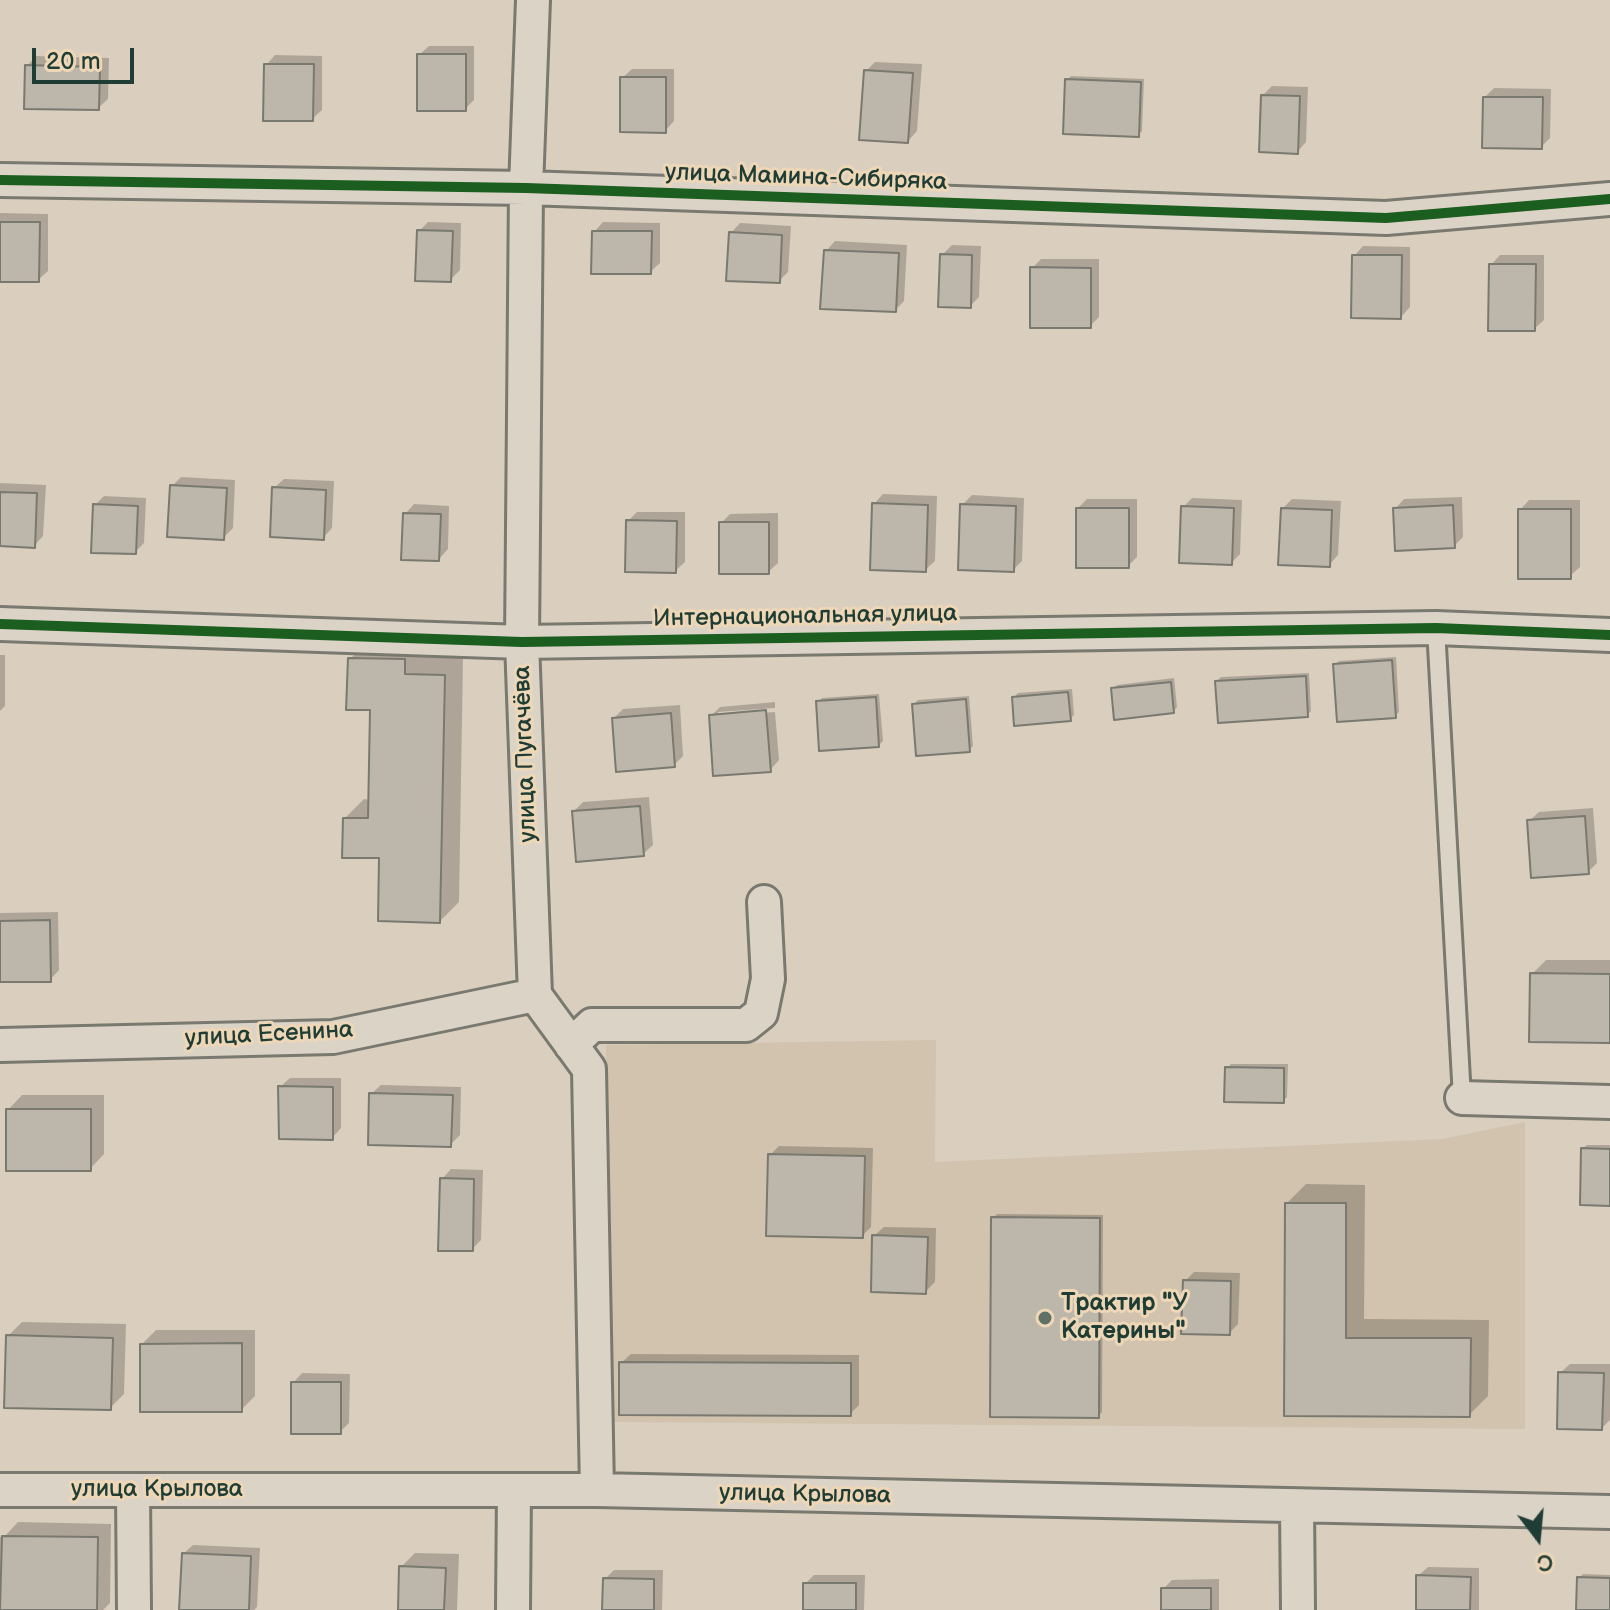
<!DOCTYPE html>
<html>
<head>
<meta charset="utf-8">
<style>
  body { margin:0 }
  #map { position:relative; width:1610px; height:1610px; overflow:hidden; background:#dacfbe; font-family:"Balsamiq Sans",sans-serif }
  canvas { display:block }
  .north { position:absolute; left:1498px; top:1498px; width:80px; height:80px; -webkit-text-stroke:6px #eed7b7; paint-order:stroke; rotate:164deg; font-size:22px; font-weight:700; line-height:32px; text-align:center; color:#1f3d34 }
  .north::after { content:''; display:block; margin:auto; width:28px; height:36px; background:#1f3d34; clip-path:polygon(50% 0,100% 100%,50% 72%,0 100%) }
  .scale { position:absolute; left:32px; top:48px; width:102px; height:36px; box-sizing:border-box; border:4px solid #1f3d34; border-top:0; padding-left:10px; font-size:24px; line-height:28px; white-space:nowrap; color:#1f3d34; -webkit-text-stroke:6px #eed7b7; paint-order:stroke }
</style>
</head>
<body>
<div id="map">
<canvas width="1610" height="1610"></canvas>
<div class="north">С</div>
<div class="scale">20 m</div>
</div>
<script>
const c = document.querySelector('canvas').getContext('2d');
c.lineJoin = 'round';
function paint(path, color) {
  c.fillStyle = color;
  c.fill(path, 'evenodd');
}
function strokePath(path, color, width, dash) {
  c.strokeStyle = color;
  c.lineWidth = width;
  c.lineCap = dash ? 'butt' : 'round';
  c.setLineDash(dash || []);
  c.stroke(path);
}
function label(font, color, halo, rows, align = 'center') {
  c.font = font + ' "Balsamiq Sans",sans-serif';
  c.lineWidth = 6;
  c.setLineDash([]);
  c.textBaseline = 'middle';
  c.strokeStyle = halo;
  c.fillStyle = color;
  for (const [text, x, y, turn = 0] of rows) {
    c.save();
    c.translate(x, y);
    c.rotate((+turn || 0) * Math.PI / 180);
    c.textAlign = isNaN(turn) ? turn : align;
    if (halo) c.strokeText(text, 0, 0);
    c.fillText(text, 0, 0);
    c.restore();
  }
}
const built = new Path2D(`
  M936,1040L935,1162L1442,1139L1525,1122V1429L614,1422L606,1045Z`);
const shadow = new Path2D(`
  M429,46H474V100L465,109L419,55Z
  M275,55L322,56V110L312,119L266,65Z
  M36,56L109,58L108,99L98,108L27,66Z
  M875,62L922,64L917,131L908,141L866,71Z
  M632,69H674V121L665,131L622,78Z
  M1071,76L1144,79L1142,131L1138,135L1067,80Z
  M1272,86L1308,87L1306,142L1297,152L1263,95Z
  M1494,88L1551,89L1550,138L1541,147L1485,97Z
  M0,213L48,214V271L38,280H0Z
  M428,222L461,223L460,270L450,280L419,231Z
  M603,222L660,223V263L650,272L594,232Z
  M740,223L791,226L788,272L779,281L731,233Z
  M835,241L907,245L904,301L895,310L826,251Z
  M952,245L981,246L979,297L970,306L942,255Z
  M1363,246L1410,247V307L1401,317L1354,256Z
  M1500,255H1544V320L1534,329L1491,265Z
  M1041,259H1099V317L1090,326L1032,268Z
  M181,477L235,480L233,528L223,538L172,486Z
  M284,479L334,481L332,528L323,538L274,488Z
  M0,483L46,485L43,536L34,546L0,544Z
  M883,494L937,496L935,561L925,570L874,504Z
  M972,495L1024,498L1022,561L1013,570L962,505Z
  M104,496L146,498L144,543L135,552L95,505Z
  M1462,497L1463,537L1454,546L1395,509L1404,499Z
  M1192,498L1242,500L1240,554L1231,563L1183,507Z
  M1087,499H1137V557L1128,566L1078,508Z
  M1292,499L1341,501L1338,555L1329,565L1283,508Z
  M1529,500H1580V567L1570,576L1520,510Z
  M414,504L449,506L448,549L439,559L405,514Z
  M637,512H685V562L675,571L628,521Z
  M778,513V563L768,572L721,523L730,514Z
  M369,640L423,641V656L463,657L459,902L440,921L345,818L364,799L370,800L372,708L350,659Z
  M0,655H5V706L0,711Z
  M1396,657L1399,712L1395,716L1335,665L1339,661Z
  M1309,673L1311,711L1307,715L1217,681L1221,677Z
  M1174,678L1177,707L1173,712L1113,689L1117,685Z
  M1072,689L1074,715L1070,719L1014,697L1018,693Z
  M879,694L883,741L879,745L818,702L822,698Z
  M969,696L973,746L969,750L914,704L918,700Z
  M775,702V708L718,712V716L775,712L779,760L770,770L711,716L720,707Z
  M680,705L683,756L674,765L614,718L623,709Z
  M649,797L653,845L643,854L574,811L583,802Z
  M1593,808L1597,863L1588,872L1529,821L1539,812Z
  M58,912L59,970L50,980H0V913Z
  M1546,960H1610V1041L1532,974Z
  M1231,1064H1288L1287,1097L1283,1101L1227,1068Z
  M290,1078H341V1128L332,1138L280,1087Z
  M381,1085L461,1087L460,1135L450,1145L371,1094Z
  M22,1095H104V1154L90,1169L8,1110Z
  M1587,1145H1610V1204L1582,1149Z
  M779,1146L873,1148L871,1227L862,1236L770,1155Z
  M451,1169L483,1170L481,1240L472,1249L442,1179Z
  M1306,1184L1365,1185L1364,1319L1489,1320L1488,1396L1469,1415L1286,1414L1287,1203Z
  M997,1214L1103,1215L1102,1412L1098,1416L993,1218Z
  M884,1227L936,1228L935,1282L925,1292L874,1236Z
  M1194,1272L1240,1273L1238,1324L1229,1333L1185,1281Z
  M22,1322L126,1324L124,1394L110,1408L8,1336Z
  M156,1330H255V1396L241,1410L142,1344Z
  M631,1354L859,1355V1405L850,1414L621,1363Z
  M1570,1364H1610V1420L1602,1428L1560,1373Z
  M302,1373L350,1374L349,1423L340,1432L293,1383Z
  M18,1522L111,1524L110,1603L103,1610H0V1537H4Z
  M193,1545L260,1548L257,1607L254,1610H181L183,1554Z
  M415,1553L459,1554L457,1610H400L401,1567Z
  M1428,1567L1479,1568V1610H1418V1576Z
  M614,1570H663L662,1610H604L605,1579Z
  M1583,1574L1610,1575V1610H1578L1579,1578Z
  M814,1575H865L864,1610H805V1584Z
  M1219,1579V1610H1163V1589L1172,1580Z`);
const building = new Path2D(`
  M417,54H466V111H417Z
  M264,64H314L313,121H263Z
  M25,65L100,67L99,110L24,109Z
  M864,70L913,73L908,143L859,140Z
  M620,77H666V133L620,132Z
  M1065,79L1141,82L1139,137L1063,134Z
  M1261,95L1300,96L1298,154L1259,152Z
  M1483,97H1543L1542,149L1482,148Z
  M0,222H40L39,282H0Z
  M417,230L453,231L451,282L415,281Z
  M592,231H652L651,274H591Z
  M729,232L782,235L780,283L726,281Z
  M824,250L899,253L896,312L820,309Z
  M940,254L972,255L971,308L938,307Z
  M1352,255H1402L1401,319L1351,318Z
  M1489,264H1536L1535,331H1488Z
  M1030,267L1091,268V328H1030Z
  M170,485L227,488L224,540L167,537Z
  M272,487L326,490L324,540L270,537Z
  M0,492L37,493L35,548L0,546Z
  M872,503L928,505L926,572L870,570Z
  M93,504L138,506L136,554L91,553Z
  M960,504L1016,506L1014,572L958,570Z
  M1453,505L1455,548L1395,551L1393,508Z
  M1181,506L1234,508L1232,565L1179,563Z
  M1076,508H1129V568H1076Z
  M1281,508L1332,510L1330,567L1278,565Z
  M1518,509H1571V579H1518Z
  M403,513L441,514L439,561L401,560Z
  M626,520L677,521L676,573L625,572Z
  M719,522H769V574H719Z
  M348,658L405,659V674L445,675L440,923L378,921L379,858H342L343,818H368L370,710H346Z
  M1392,660L1396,718L1337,722L1333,664Z
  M1306,676L1308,717L1218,723L1215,681Z
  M1171,682L1174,713L1114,720L1111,688Z
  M1068,692L1071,721L1014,726L1012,697Z
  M876,697L879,747L819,751L816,701Z
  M966,699L970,752L916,756L912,704Z
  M766,710L771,772L713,776L709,715Z
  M671,713L675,767L616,772L612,718Z
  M640,806L644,856L576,862L572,811Z
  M1585,816L1589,874L1531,878L1527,820Z
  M50,920L51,982H0V921Z
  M1530,973L1610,974V1043L1529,1042Z
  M1225,1067L1284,1068V1103L1224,1102Z
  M278,1086L333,1087V1140L279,1139Z
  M369,1093L453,1095L451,1147L368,1145Z
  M6,1109H91V1171H6Z
  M1581,1148L1610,1149V1206L1580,1205Z
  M768,1154L865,1156L863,1238L766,1236Z
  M440,1178L474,1179L473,1251H438Z
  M1285,1203H1346V1338H1471L1470,1417L1284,1416Z
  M991,1217L1100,1218L1099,1418L990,1417Z
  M872,1235L928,1237L926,1294L871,1292Z
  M1183,1280L1231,1281L1230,1335L1181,1334Z
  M6,1335L113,1338L111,1410L4,1408Z
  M242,1343V1412H140V1344Z
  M619,1362L851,1363V1416L619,1415Z
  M1558,1372L1604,1373L1602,1430L1557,1429Z
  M291,1382H341V1434H291Z
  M2,1536L98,1537L97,1610H0Z
  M182,1553L251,1556L249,1610H179Z
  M399,1566L446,1568L444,1610H398Z
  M1416,1575L1471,1577L1470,1610H1416Z
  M1577,1577L1610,1578V1610H1576Z
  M603,1578L654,1579V1610H602Z
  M803,1583H856V1610H803Z
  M1161,1588H1211V1610H1161Z`);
const lane = new Path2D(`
  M1436,628L1462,1098`);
const street = new Path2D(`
  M533,0L526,188L522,642L535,995L589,1069L597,1490
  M0,180L526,188L1386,218L1610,199
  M0,624L522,642L1436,628L1610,635
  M0,1045L333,1037L535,995
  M571,1045L592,1025H746L761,1013L768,979L764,902
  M1462,1098L1610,1102
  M0,1490H597L1610,1512
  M133,1490L134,1610
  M1297,1506L1298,1610
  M513,1610L514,1490`);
const cycleway = new Path2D(`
  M0,180L526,188L1386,218L1610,199
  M0,624L522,642L1436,628L1610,635`);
const markers = [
  [1045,1318,8,"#607064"]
];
const streetNames = [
  ["улица Мамина-Сибиряка",806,178,2],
  ["Интернациональная улица",805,617,-1],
  ["улица Пугачёва",526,754,-92],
  ["улица Есенина",269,1035,-3],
  ["улица Крылова",157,1490],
  ["улица Крылова",805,1495,1]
];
const poiNames = [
  ["Трактир \"У",1061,1304],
  ["Катерины\"",1061,1332]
];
paint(built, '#d1c3ad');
paint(shadow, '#0003');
paint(building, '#bdb6aa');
strokePath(building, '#797970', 2);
strokePath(lane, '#797970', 22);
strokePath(street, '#797970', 38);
strokePath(lane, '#dcd3c7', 16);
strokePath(street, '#dcd3c7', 32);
strokePath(cycleway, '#1b5e20', 10);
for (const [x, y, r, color] of markers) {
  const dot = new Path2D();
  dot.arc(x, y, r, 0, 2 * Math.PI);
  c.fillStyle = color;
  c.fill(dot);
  strokePath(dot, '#eed7b7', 3);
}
label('24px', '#1f3d34', '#eed7b7', streetNames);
label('bold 24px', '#1f3d34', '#eed7b7', poiNames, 'left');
</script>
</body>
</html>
